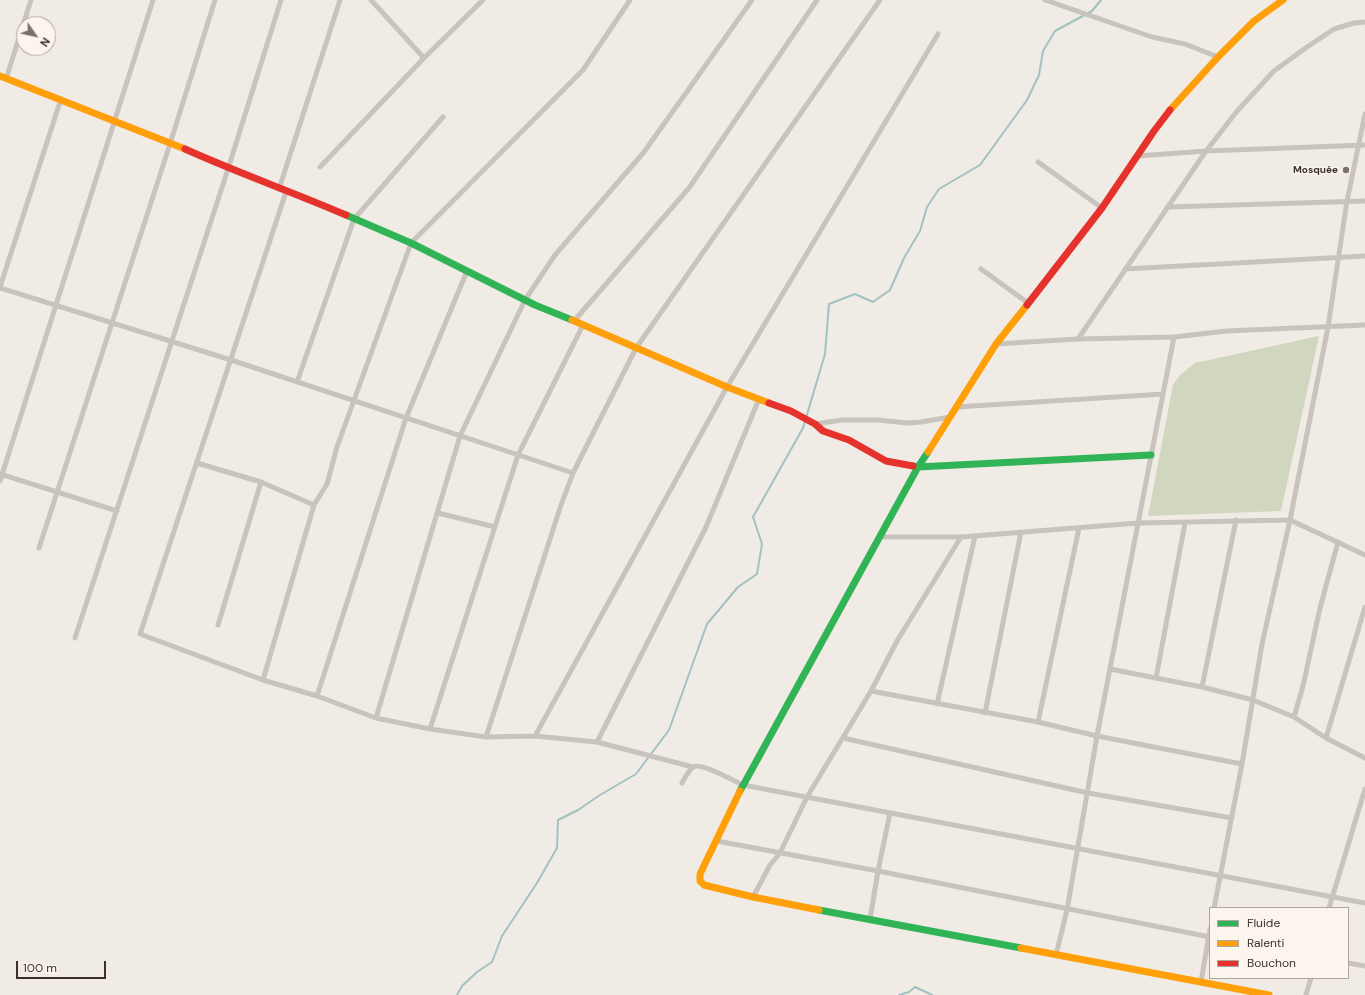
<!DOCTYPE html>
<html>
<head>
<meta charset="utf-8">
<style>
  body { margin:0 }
  #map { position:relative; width:1365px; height:995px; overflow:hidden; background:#f0ebe5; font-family:"DM Sans",sans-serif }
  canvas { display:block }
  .legend { position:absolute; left:1209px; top:907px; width:140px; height:72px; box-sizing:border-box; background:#fbf5ee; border:1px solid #aea6a0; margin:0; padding:5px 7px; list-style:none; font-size:12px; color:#3b302b }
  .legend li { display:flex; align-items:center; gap:8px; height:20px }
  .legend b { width:20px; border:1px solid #aea6a0 }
  .north { position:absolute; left:16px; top:16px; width:40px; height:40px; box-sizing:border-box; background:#fbf5ee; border:1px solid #aea6a0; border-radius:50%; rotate:124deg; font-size:11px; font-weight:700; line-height:16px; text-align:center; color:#3b302b }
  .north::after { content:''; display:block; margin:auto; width:14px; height:18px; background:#7a716c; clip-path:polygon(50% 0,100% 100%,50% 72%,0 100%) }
  .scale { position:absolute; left:16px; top:961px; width:90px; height:18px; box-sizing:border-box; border:2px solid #3b302b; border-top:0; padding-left:5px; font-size:12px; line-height:14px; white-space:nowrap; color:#3b302b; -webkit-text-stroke:3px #fbf5ee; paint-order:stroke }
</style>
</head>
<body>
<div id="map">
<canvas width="1365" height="995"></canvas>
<ul class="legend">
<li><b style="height:5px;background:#30b455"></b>Fluide</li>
<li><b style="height:5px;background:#ff9f0a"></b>Ralenti</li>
<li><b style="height:5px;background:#e5322d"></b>Bouchon</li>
</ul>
<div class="north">N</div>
<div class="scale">100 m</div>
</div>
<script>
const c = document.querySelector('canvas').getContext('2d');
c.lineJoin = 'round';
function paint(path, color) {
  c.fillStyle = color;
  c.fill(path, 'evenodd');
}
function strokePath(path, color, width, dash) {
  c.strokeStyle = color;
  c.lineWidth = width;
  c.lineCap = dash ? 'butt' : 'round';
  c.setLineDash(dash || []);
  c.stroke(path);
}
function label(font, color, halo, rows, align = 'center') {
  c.font = font + ' "DM Sans",sans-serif';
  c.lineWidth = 3;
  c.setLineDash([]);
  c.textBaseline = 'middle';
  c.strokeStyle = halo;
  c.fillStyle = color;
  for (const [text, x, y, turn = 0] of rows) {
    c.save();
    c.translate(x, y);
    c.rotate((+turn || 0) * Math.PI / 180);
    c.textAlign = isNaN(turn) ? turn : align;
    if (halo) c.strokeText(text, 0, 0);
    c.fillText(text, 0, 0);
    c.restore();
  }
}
const green = new Path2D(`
  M1319,336L1281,511L1148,516L1173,385L1180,375L1195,363Z`);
const stream = new Path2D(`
  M457,995L462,986L477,972L492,962L502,936L537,883L557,848L558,820L578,810L600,795L636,774L669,730L707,624L738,587L757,574L762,544L753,517L803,428L825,354L829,304L855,294L873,302L890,290L904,258L920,231L927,207L939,189L980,165L1027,100L1039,75L1043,51L1055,31L1092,11L1101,0
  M899,995L909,992L915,987L932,995`);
const street = new Path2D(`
  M371,0L424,58
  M1045,0L1152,37L1185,44L1218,57
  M6,79L31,0
  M1137,156L1206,151L1365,145
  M1038,162L1102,208
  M320,167L424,58L483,0
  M279,189L340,0
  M286,192L140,634L263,680L317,696L376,718L430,729L486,737L535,736L597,742L693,767
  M1167,207L1365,201
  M981,269L1028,303
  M1125,269L1365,256
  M0,287L61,99
  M0,288L231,360L573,473
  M574,321L689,188L817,0
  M1078,339L1206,151L1238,110L1274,71L1307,47L1334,29L1354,23L1365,22
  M996,344L1078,339L1174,337L1226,331L1365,325
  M297,382L354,219L443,117
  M957,407L1163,394
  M815,424L842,420H878L907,423L921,422L950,417
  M197,463L261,482L314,505
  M0,474L117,511
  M0,481L153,0
  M438,513L495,527
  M881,537H961L1138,523L1290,520L1365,555
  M39,548L170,144L215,0
  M218,625L261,482
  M75,638L228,169L281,0
  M1110,669L1202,687L1253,700L1294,717L1326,738L1365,758
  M1156,678L1185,523
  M263,680L314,505L327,484L337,447L411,243L583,70L630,0
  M1202,687L1236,520
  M871,691L1038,722L1097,736L1242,764
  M317,696L406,418L467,271
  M937,704L975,536
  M985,713L1021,532
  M1294,717L1303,686L1320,608L1338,542
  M376,718L460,436L525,300L555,255L644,152L752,0
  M1038,722L1079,528
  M430,729L518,455L583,325
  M535,736L727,387L938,34
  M486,737L560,508L573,473L636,348L880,0
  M843,738L1088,793L1232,818
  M1326,738L1365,607
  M597,742L706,527L759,399
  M682,783C685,778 688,771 693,767C701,762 734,781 743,785L1365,903
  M717,841L878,871L1210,937
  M753,897L770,865L780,853L807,797L871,691L897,641L961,537
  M1214,908L1242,764L1262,644L1290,520L1328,327L1347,201L1365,114
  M1329,908L1365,789
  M870,919L878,871L890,813
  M1056,955L1067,910L1097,736L1174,337
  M1348,963L1365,966
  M1201,982L1210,929
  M1306,995L1311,978`);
const fast = new Path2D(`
  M346,215L411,243L535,305L572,320
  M913,466L918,467L1151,455
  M740,791L918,467L928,452
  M819,910L1021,948`);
const slow = new Path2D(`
  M0,76L185,149
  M1170,110L1218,57L1254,21L1283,0
  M572,320L727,387L769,403
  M928,452L996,344L1027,305
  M740,791L700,874V881L704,885L753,897L819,910
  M1021,948L1269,995`);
const jam = new Path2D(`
  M185,149C238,173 293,192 346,215
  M1027,305L1102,208L1154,131L1170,110
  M769,403L791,411L815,424L823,431L849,440L886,461L913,466`);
const markers = [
  [1346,170,4,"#7a716c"]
];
const poiNames = [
  ["Mosquée",1338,170]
];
paint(green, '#d1d6bf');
strokePath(stream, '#a1c2c1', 2);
strokePath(street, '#c9c3be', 5);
strokePath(fast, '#30b455', 7);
strokePath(slow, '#ff9f0a', 7);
strokePath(jam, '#e5322d', 7);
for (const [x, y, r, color] of markers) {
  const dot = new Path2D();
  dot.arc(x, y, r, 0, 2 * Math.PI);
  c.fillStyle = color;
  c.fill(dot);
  strokePath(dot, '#fbf5ee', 1.5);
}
label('bold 10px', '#3b302b', '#fbf5ee', poiNames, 'right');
</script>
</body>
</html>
